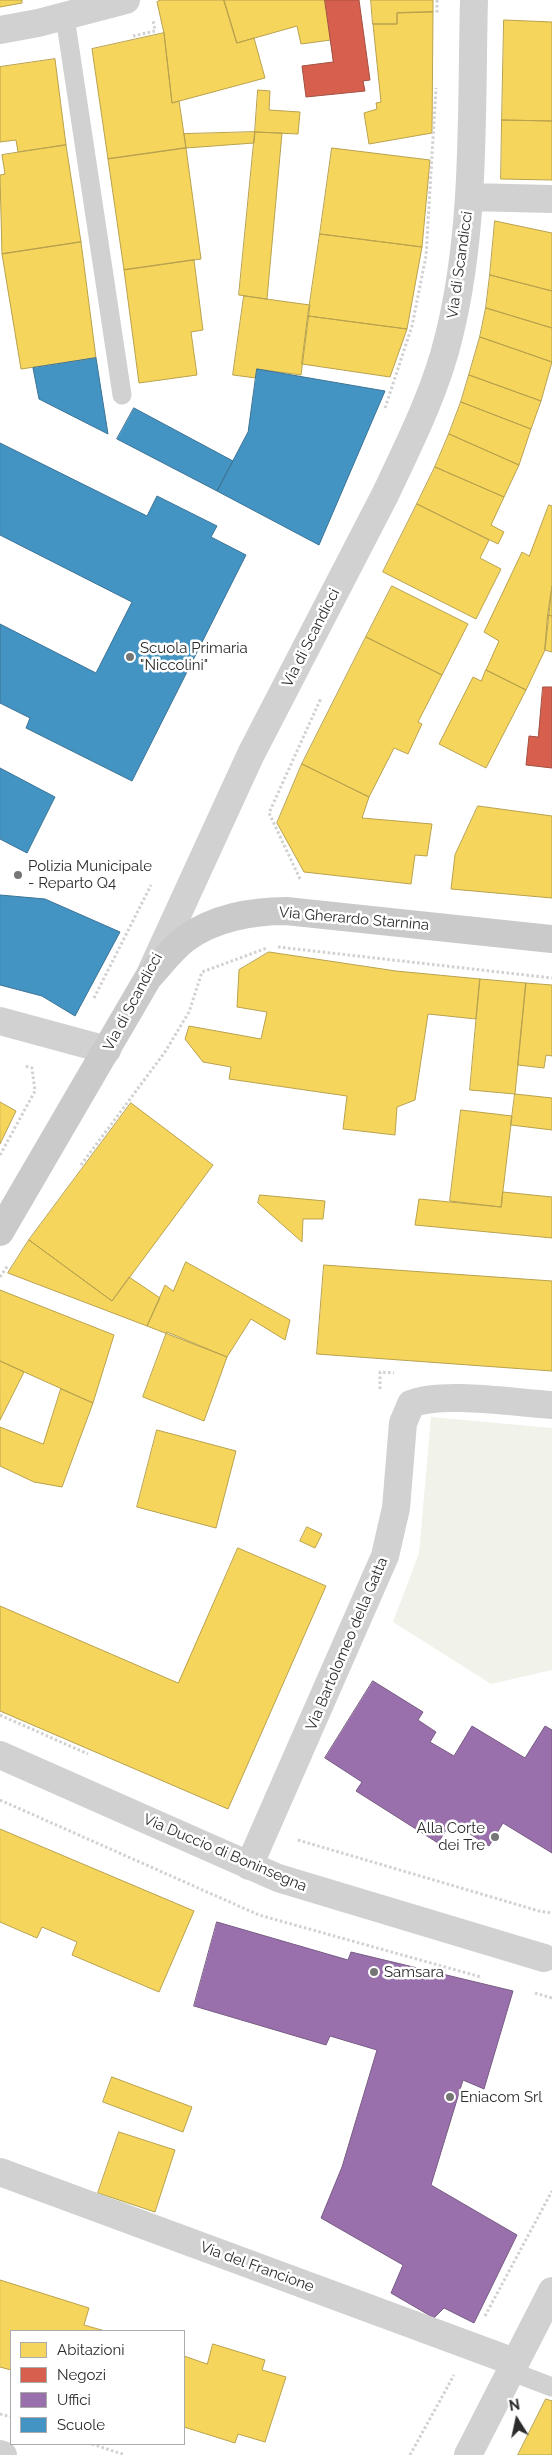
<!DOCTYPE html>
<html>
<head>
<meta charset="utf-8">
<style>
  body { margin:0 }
  #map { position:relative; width:552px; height:2455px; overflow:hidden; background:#fff; font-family:Raleway,sans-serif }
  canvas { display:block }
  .legend { position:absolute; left:10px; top:2330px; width:175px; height:115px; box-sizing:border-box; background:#fff; border:1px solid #ababab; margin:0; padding:6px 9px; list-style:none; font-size:15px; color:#2c2c2c }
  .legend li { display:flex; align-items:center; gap:10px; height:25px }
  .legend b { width:25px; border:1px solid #ababab }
  .north { position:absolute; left:492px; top:2395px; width:50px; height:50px; -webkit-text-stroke:4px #fff; paint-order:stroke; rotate:350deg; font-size:14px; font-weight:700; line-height:20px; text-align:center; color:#2c2c2c }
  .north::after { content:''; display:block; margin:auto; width:18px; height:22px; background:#2c2c2c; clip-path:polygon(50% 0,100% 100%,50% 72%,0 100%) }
</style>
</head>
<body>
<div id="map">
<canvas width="552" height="2455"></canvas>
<ul class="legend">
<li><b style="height:14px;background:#f6d55c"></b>Abitazioni</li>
<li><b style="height:14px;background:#d6604d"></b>Negozi</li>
<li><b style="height:14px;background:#9970ab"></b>Uffici</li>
<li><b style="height:14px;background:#4393c3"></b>Scuole</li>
</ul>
<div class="north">N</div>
</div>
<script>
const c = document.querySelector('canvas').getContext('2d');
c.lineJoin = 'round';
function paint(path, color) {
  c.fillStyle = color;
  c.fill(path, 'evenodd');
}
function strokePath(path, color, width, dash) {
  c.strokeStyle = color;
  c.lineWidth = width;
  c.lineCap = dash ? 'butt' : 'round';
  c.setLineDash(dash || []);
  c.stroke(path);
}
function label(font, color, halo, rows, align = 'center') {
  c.font = font + ' Raleway,sans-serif';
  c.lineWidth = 5;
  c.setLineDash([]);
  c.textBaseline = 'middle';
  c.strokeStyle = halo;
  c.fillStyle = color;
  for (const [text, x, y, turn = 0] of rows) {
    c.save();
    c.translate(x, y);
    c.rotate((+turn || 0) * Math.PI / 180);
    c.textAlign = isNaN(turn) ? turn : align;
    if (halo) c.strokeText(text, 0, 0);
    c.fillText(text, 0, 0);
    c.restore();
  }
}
const green = new Path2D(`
  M431,1417L552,1428V1670L491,1684L393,1622L419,1553Z`);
const homes = new Path2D(`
  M0,0H22V3L0,7Z
  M161,0H224L237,43L254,38L265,78L172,103L164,33L157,2Z
  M224,0H325L331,40L301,44L297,26L237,43Z
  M371,0H433V12L397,13V24H373Z
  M433,12L432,133L369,144L364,113L377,109L376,103L381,102L373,24H397V13Z
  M504,20L552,22V121L502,120Z
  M164,33L172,103L179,101L186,148L108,159L92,49Z
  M55,59L66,145L18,152L16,140L0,142V67Z
  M258,90L270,91L269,110L300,112L298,134L255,132Z
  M502,120L552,121V180L501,179Z
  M255,132L254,143L186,148L184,134Z
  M255,132L282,133L267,299L239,295Z
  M66,145L81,242L2,254L0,175L5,174L2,155Z
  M186,148L201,259L124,270L108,159Z
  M332,148L430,160L422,247L320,234Z
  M495,221L552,233V291L490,275Z
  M320,234L422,247L407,329L308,316Z
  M81,242L96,358L21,369L2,254Z
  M194,260L203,330L191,332L197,375L139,383L124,270Z
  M490,275L552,291V328L486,308Z
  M244,296L310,305L301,375L257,369L256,378L233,375Z
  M486,308L552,328V362L480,337Z
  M308,316L407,329L390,377L302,364Z
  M480,337L552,362L541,401L469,375Z
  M469,375L541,401L531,429L461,402Z
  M461,402L531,429L519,465L449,434Z
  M449,434L519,465L504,497L435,467Z
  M435,467L504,497L491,525L504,532L498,544L417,504Z
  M417,504L489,540L480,558L501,569L476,619L383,572Z
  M549,505L552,506V586L545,650L526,690L486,670L499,641L484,632L522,552L529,556Z
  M392,586L468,624L442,675L366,637Z
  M552,586V616L548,615Z
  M548,615L552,616V652L545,650Z
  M366,637L442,675L418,722L422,724L408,754L394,748L369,797L302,764Z
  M486,670L526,690L486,768L439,744L473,677L481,681Z
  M302,764L369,797L362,818L432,824L427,856L415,855L411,884L304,872L277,823Z
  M478,806L552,816V898L451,889L455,855Z
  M269,952L396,971L480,979L476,1019L428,1014L415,1100L397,1107L395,1135L343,1129L347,1096L229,1079L231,1067L203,1062L185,1039L189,1026L261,1039L267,1012L237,1007L239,970Z
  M480,979L526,983L515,1094L470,1090Z
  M526,983L552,985V1056L546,1055L544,1068L518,1065Z
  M515,1094L552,1098V1130L511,1125Z
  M0,1102L16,1111L0,1144Z
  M131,1103L213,1165L112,1301L29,1240Z
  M461,1110L512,1116L501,1207L450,1201Z
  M503,1192L552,1197V1238L415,1225L419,1199L501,1207Z
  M260,1195L325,1201L323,1219H303L302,1242L258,1203Z
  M29,1240L112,1301L129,1277L160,1298L147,1326L8,1273Z
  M186,1262L290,1320L285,1340L251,1319L227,1357L147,1326L165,1285L173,1291Z
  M324,1265L552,1281V1371L317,1354Z
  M0,1290L114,1335L93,1403L0,1361Z
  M167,1332L227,1357L204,1421L143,1397Z
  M0,1361L24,1372L0,1420Z
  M61,1389L93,1403L62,1487L34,1482L0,1466V1427L43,1444Z
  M157,1430L236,1451L216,1528L137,1507Z
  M307,1527L322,1534L315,1548L300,1541Z
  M238,1548L326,1586L228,1809L0,1711V1606L178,1683Z
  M0,1829L194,1911L159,1992L72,1955L77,1942L42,1927L37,1938L0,1922Z
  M112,2077L192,2107L183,2132L103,2102Z
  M119,2132L175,2150L155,2212L98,2193Z
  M0,2280L89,2308L84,2325L105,2331H11V2370L0,2367Z
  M213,2344L265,2360L262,2370L286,2377L265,2442L238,2434L235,2443L184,2427V2356L207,2364Z
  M546,2399L552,2401V2455H518Z`);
const shops = new Path2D(`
  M325,0H359L370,80L363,81L365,91L306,97L302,66L333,62Z
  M543,687H552V768L526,765L529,736L538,737Z`);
const offices = new Path2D(`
  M373,1681L423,1712L418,1720L436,1732L430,1742L454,1756L472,1726L525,1758L545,1726L552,1730V1853L503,1823L489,1846L451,1822L438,1843L356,1791L362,1782L325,1758Z
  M217,1922L348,1960L351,1952L513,1991L484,2089L463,2080L431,2185L517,2235L474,2323L444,2308L434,2318L391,2293L403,2265L321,2218L342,2167L377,2050L330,2036L326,2045L194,2006Z`);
const schools = new Path2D(`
  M96,358L108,434L39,399L33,368Z
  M257,369L385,391L319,545L217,491L248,432Z
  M134,408L233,461L217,491L117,439Z
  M0,443L147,516L157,496L217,526L211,537L246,555L132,781L26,728L30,718L0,703V624L96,673L132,602L0,535Z
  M0,768L55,797L27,853L0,839Z
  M0,895L45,899L120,932L75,1016L42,996L0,985Z`);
const path = new Path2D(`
  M437,0V14
  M133,36L155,31L153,20
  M385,408L412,326L426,256L436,88
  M300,879L269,813L321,698
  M278,947L552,978
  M94,998L151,885
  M0,1155L35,1091L32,1068L25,1066
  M81,1165L165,1052L189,1012L202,972L267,948
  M0,1277L8,1265
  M380,1389V1372L394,1373
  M0,1715L88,1754
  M0,1800L259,1915L481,1977
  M298,1840L539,1911L552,1913
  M535,1993L552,1998
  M485,2316L552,2191
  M0,2414L11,2417
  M92,2444L125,2455
  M410,2455L454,2375`);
const lane = new Path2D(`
  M65,17L122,395
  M510,2371L552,2387`);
const street = new Path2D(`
  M0,30L38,23L126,0
  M469,197L552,199
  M151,972L251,754L385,495C409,444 436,391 449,336C476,227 471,112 474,0
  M0,1021L107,1050
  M0,1755L278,1878L544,1958
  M249,1866L385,1556L396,1508L403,1423L411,1404C442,1391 516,1403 552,1405
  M0,2172L514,2362
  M0,2454L3,2455
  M468,2455L552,2291`);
const secondary = new Path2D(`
  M0,1232L148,978C160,965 171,950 185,939C213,918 252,911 286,911L552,939`);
const markers = [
  [130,657,5,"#767676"],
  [18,875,5,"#767676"],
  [495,1837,5,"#767676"],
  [374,1972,5,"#767676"],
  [450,2097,5,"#767676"]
];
const streetNames = [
  ["Via di Scandicci",460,265,-82],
  ["Via di Scandicci",311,638,-63],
  ["Via Gherardo Starnina",354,919,5],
  ["Via di Scandicci",133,1002,-62],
  ["Via Bartolomeo della Gatta",347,1644,-67],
  ["Via Duccio di Boninsegna",225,1853,23],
  ["Via del Francione",257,2267,20]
];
const poiNames = [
  ["Scuola Primaria",140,648],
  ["\"Niccolini\"",140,665],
  ["Polizia Municipale",28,866],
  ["- Reparto Q4",28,883],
  ["Alla Corte",485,1828,"right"],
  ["dei Tre",485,1845,"right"],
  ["Samsara",384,1972],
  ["Eniacom Srl",460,2097]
];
paint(green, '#f1f3ea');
paint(homes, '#f6d55c');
strokePath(homes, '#b9a24e', 1);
paint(shops, '#d6604d');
strokePath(shops, '#a35043', 1);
paint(offices, '#9970ab');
strokePath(offices, '#785c85', 1);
paint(schools, '#4393c3');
strokePath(schools, '#3c7496', 1);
strokePath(path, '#d1d1d1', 3, [2.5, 2.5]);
strokePath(lane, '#d1d1d1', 19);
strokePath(street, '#d1d1d1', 28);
strokePath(secondary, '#cacaca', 28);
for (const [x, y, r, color] of markers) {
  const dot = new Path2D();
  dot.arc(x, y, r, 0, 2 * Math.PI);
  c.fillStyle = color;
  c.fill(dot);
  strokePath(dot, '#fff', 2);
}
label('15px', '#2c2c2c', '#fff', streetNames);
label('15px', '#2c2c2c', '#fff', poiNames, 'left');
</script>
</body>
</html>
